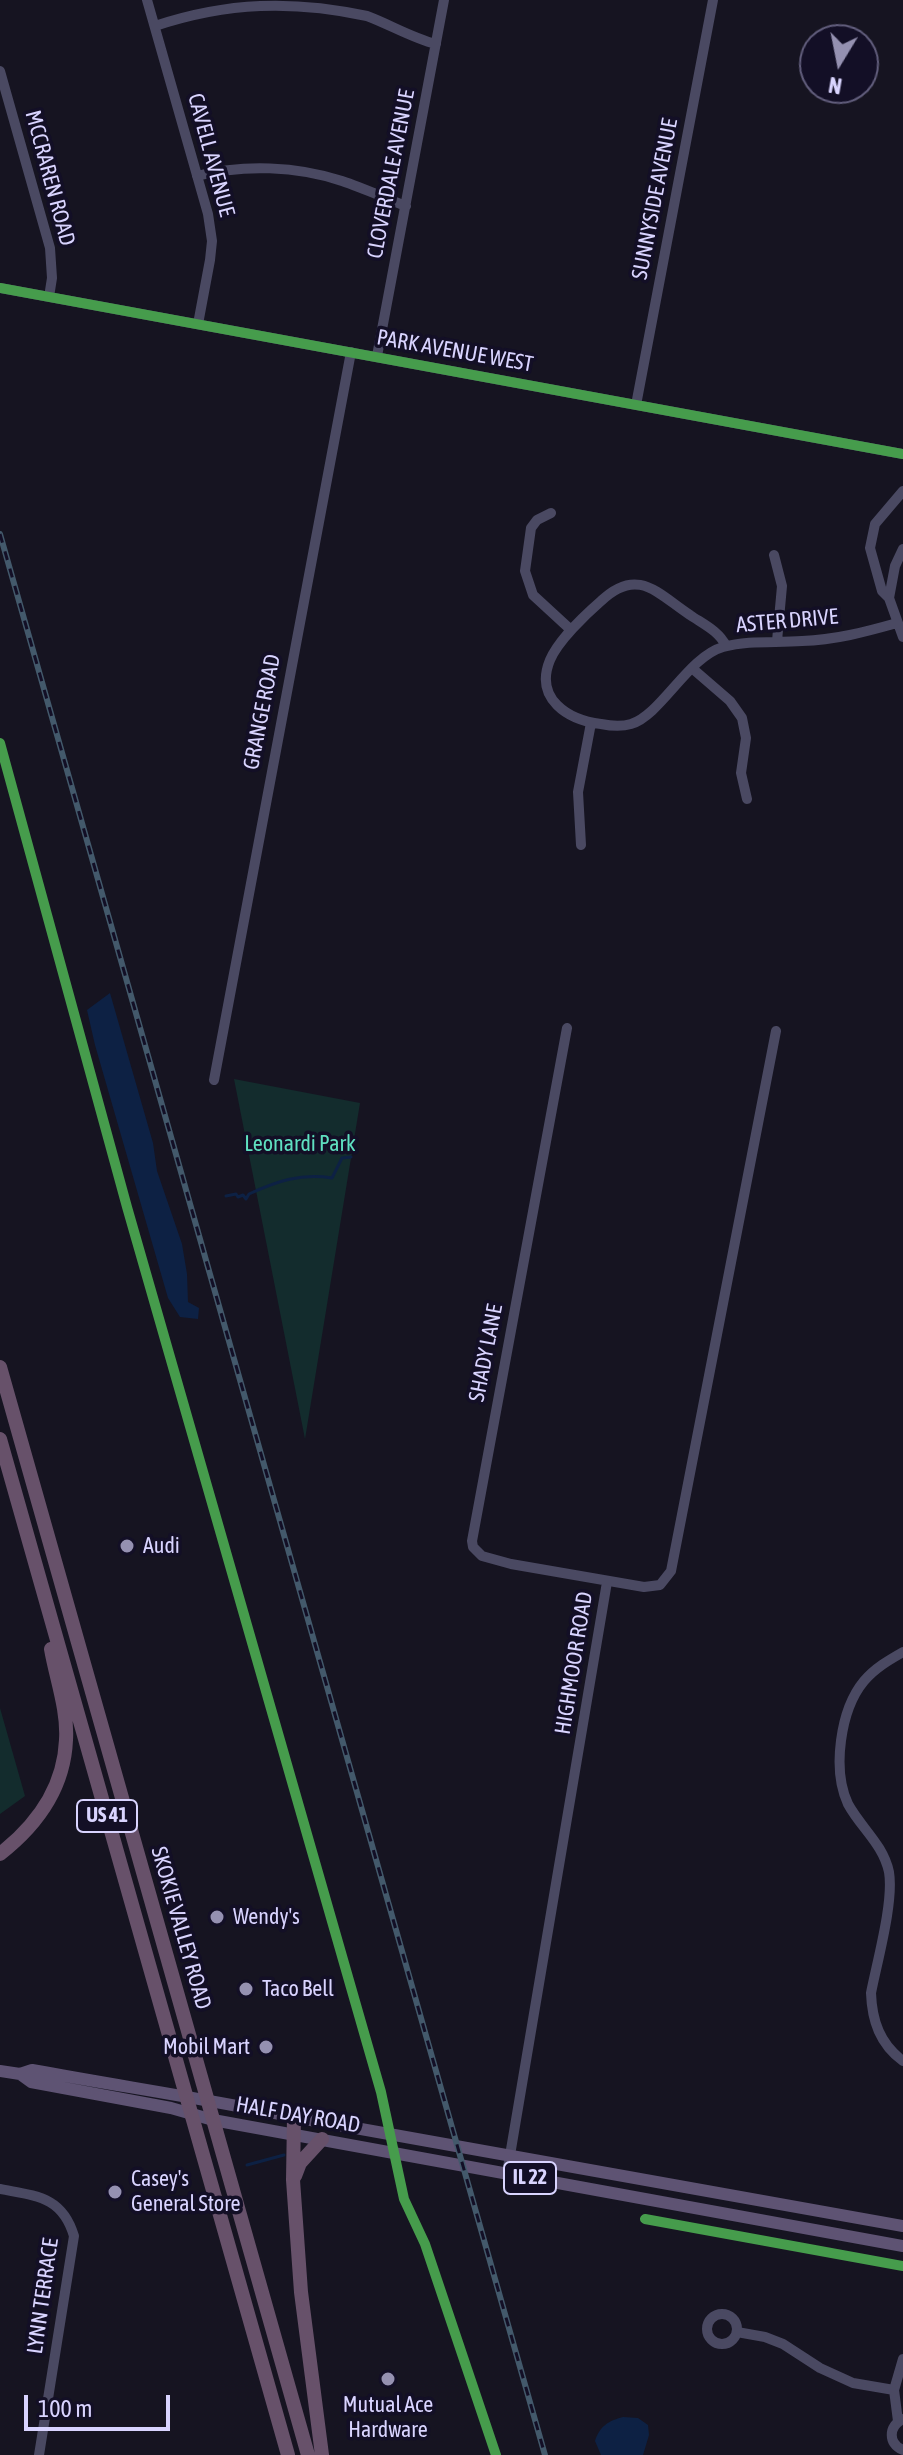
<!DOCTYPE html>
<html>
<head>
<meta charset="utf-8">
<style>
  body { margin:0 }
  #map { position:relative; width:903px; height:2455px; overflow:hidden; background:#161421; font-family:"Asap Condensed",sans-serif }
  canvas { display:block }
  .north { position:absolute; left:799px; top:24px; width:80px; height:80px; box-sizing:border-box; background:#130f26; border:2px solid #625e7d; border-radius:50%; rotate:190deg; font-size:22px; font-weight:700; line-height:32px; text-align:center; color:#d9d4ff }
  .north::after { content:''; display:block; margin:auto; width:28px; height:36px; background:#9591b1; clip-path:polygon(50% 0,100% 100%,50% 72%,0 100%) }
  .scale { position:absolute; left:24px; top:2395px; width:146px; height:36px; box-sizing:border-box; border:4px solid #d9d4ff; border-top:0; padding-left:10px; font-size:24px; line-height:28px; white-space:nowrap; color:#d9d4ff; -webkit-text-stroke:6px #130f26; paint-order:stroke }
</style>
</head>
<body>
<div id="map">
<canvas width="903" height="2455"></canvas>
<div class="north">N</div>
<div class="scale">100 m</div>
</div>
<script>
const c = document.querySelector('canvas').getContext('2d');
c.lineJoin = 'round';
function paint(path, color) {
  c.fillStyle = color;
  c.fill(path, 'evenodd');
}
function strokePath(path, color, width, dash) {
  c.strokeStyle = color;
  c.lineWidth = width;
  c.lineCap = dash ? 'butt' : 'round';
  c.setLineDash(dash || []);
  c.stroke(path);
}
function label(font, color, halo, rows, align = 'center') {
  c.font = font + ' "Asap Condensed",sans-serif';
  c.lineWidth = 7;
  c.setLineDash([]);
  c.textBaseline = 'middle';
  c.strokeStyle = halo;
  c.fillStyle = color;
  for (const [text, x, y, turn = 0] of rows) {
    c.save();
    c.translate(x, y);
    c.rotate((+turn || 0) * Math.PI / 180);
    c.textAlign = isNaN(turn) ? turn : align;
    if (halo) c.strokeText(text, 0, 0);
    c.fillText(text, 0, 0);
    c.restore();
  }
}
const green = new Path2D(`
  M234,1079L360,1103L305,1439Z
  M0,1708L25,1796L0,1814Z`);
const water = new Path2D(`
  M110,993L153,1143L157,1171L182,1244L187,1274L188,1302L199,1308L198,1319L180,1317L168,1298L95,1045L87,1010Z
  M623,2417L638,2418L648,2425L649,2435L643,2455H601L595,2441C600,2426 608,2421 623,2417Z`);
const stream = new Path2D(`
  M226,1196L236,1194L238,1197L243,1195L246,1199L249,1194C277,1181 301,1173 332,1178L342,1158L351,1157
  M247,2165L284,2155`);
const minor = new Path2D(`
  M147,0L208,214L212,241L210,260L198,324
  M155,26C227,2 293,0 367,16C391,25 412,38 436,44
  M0,71L50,248L52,278L49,297
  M197,176C243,164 297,166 342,181C363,188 385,198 406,206
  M0,288L903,454
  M377,356L444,0
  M636,405L713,0
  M903,491L875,524L870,548L882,591L889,598L903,637
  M551,513L537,520L531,528L525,571L533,595L571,630
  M774,555L782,586L777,641
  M889,598L895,566L903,549
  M726,646C719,631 703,624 690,615C658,594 638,566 601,601C585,615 558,641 550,660C534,699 568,720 601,724C611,726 621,727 631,724C661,715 688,657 723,647C749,640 775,643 802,641C835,640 865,632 897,623
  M693,669L730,701L742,718L746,738L741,773L747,799
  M581,845L578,792L591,723
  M567,1028L472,1541L473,1547L482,1556L511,1564L644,1587L660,1585L671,1571L776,1031
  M214,1080L351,352
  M903,1652C889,1660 875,1668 864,1681C840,1710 832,1770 848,1804C861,1828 883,1844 889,1872C894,1902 877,1962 871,1993C872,2021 880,2044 903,2061
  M507,2173L607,1582
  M0,2189C36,2196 62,2196 74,2236L39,2455
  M707 2329a15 15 0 1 1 30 0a15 15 0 1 1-30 0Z
  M737,2332L765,2337L783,2344L820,2368L853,2383L894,2390
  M903,2419C888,2427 888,2443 903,2450
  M898,2421L894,2390L903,2359`);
const major = new Path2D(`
  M0,2071L20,2074L31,2082L171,2108L213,2120L903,2246
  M20,2074L32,2070C119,2086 207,2099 294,2117L903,2226`);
const highway = new Path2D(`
  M0,1367L308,2455
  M0,1439L288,2455
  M0,1854C37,1825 64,1789 66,1740C68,1710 56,1678 51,1649
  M294,2117L293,2180L301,2292L322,2455
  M295,2176L300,2163L322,2139`);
const rail = new Path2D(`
  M0,534L545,2455`);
const cycleway = new Path2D(`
  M0,288L903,454
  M0,743L127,1207L381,2092L404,2199L425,2244L496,2455
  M645,2219L903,2266`);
const markers = [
  [127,1546,8,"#9591b1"],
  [217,1917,8,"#9591b1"],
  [246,1989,8,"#9591b1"],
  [266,2047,8,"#9591b1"],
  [115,2192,8,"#9591b1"],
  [388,2379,8,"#9591b1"]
];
const shields = [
  [107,1816,60],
  [530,2178,52]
];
const shieldNames = [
  ["US 41",107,1816],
  ["IL 22",530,2178]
];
const streetNames = [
  ["CAVELL AVENUE",211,155,75],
  ["CLOVERDALE AVENUE",391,174,-79],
  ["MCCRAREN ROAD",50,178,75],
  ["SUNNYSIDE AVENUE",655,199,-79],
  ["PARK AVENUE WEST",455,351,10],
  ["ASTER DRIVE",787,621,-5],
  ["GRANGE ROAD",262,712,-79],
  ["SHADY LANE",486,1353,-79],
  ["HIGHMOOR ROAD",574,1663,-81],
  ["SKOKIE VALLEY ROAD",181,1928,74],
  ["HALF DAY ROAD",298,2115,10],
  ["LYNN TERRACE",43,2296,-82]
];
const parkNames = [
  ["Leonardi Park",300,1144]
];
const poiNames = [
  ["Audi",143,1546],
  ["Wendy's",233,1917],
  ["Taco Bell",262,1989],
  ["Mobil Mart",250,2047,"right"],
  ["Casey's",131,2179],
  ["General Store",131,2204],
  ["Mutual Ace",388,2405,"center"],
  ["Hardware",388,2430,"center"]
];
paint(green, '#132c2d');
paint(water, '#0d2144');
strokePath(stream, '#0d2144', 3);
strokePath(minor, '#4a4962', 10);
strokePath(major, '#5e5373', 12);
strokePath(highway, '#67516a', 14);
strokePath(rail, '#43596b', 6);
strokePath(rail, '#130f26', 3, [9]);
strokePath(cycleway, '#469c4c', 10);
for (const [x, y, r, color] of markers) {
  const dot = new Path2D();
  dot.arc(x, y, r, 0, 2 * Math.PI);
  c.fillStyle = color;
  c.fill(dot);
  strokePath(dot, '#130f26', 3);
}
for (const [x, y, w] of shields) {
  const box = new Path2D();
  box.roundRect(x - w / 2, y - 16, w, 32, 6);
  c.fillStyle = '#130f26';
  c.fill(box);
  strokePath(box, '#d9d4ff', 2);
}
label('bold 20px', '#d9d4ff', null, shieldNames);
label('22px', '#d9d4ff', '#130f26', streetNames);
label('22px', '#5fe0c0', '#130f26', parkNames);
label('22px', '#d9d4ff', '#130f26', poiNames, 'left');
</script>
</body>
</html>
